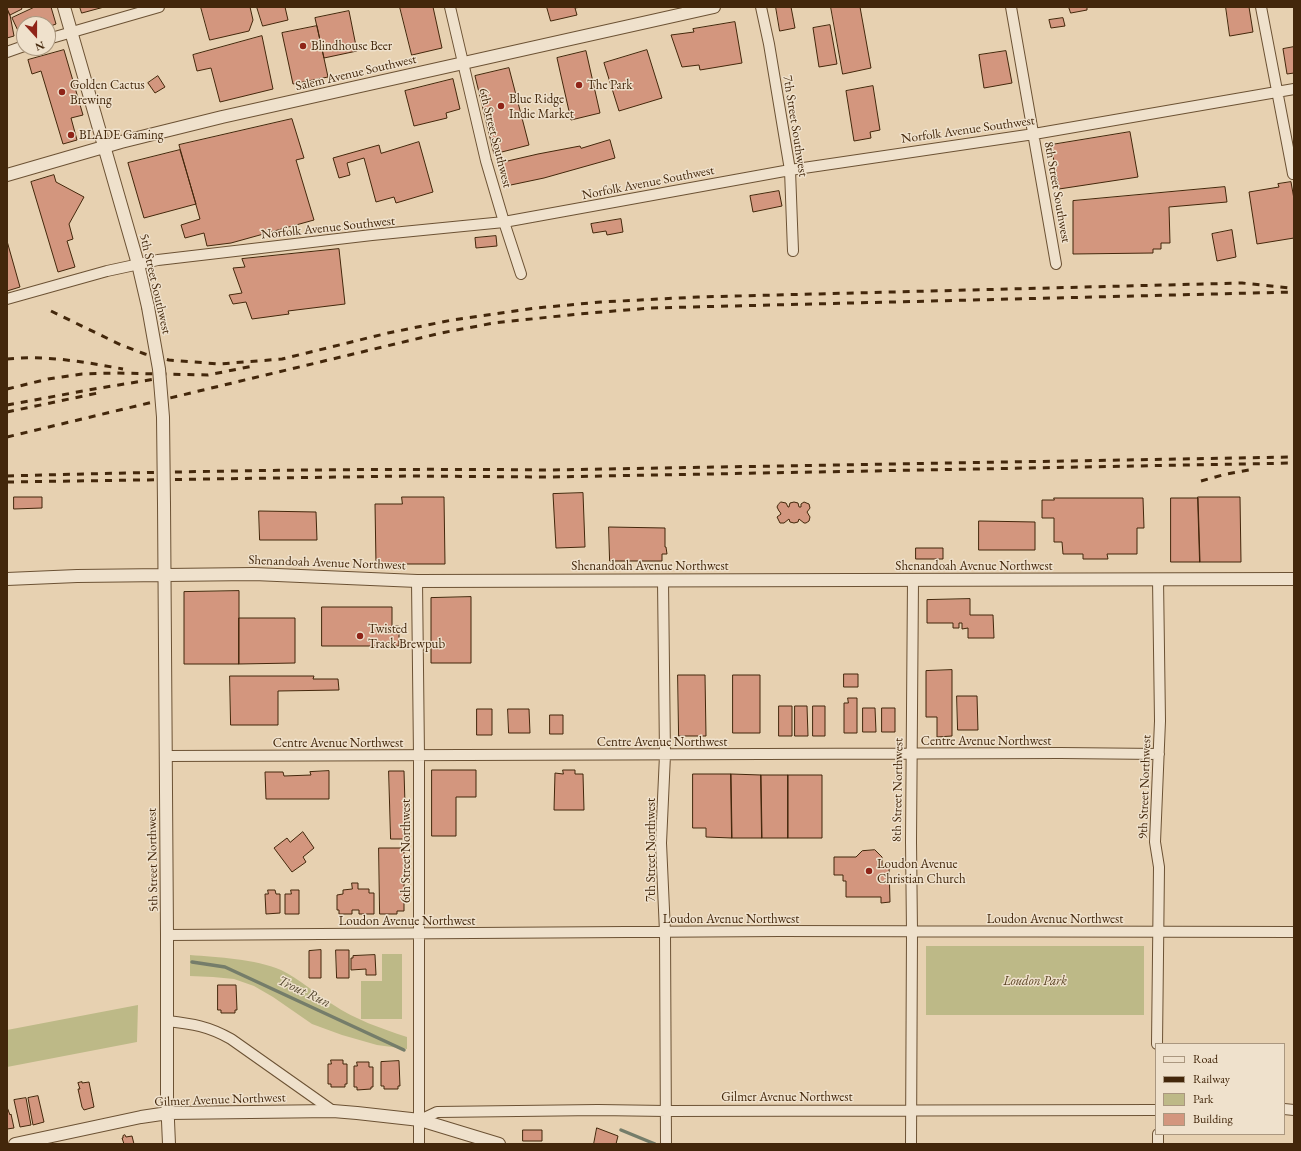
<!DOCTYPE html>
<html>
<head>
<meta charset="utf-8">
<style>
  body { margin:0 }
  #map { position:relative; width:1301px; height:1151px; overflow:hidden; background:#e7d1b1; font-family:"EB Garamond",serif }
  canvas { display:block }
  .frame { position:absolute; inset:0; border:8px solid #43270b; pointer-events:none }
  .legend { position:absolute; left:1155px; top:1043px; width:130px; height:92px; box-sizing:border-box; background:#efe1cc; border:1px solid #aa977f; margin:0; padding:5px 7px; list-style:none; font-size:12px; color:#43270b }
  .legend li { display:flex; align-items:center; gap:8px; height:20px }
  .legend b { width:20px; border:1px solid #aa977f }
  .north { position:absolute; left:16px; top:16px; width:40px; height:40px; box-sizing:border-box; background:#efe1cc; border:1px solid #aa977f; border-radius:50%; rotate:159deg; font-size:11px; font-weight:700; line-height:16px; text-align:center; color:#43270b }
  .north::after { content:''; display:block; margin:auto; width:14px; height:18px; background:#8f2418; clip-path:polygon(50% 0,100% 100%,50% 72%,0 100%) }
</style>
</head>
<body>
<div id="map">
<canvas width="1301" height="1151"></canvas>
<div class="frame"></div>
<ul class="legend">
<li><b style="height:5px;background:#efe1cc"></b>Road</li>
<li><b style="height:5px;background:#43270b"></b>Railway</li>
<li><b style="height:11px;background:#bdb987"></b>Park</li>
<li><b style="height:11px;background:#d3967e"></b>Building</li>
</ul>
<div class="north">N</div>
</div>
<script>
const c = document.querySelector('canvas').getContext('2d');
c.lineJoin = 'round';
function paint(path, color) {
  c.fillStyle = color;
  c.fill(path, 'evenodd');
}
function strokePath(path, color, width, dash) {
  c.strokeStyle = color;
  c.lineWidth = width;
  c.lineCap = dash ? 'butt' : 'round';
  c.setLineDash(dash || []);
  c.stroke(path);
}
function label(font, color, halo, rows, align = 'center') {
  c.font = font + ' "EB Garamond",serif';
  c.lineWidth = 3;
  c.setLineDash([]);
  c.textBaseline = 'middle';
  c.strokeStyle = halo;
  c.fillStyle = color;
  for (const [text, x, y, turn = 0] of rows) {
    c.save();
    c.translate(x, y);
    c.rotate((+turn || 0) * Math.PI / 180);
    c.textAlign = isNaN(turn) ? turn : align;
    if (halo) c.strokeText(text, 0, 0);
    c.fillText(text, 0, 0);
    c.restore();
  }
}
const green = new Path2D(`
  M926,946H1144V1015H926Z
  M382,954H402V1019H361V981H382Z
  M190,955C218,957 255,959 281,970C299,979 315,993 332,1004C356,1020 380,1028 407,1037V1049L377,1045L342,1035L312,1024L273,997L254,986L234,979L213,977L190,976Z
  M138,1005L137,1042L7,1067V1030Z`);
const stream = new Path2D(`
  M192,962L225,967L404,1050
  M621,1130L655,1144`);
const building = new Path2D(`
  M7,7H21L22,9L10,15Z
  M35,7H51L56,24L48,27V24H24V34L20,35L12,18Z
  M80,7H104L82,13Z
  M201,7H250L253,20L249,31L210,40Z
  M257,7H285L288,20L263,26Z
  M400,7H433L442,48L412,55Z
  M547,7H581L575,8L577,15L551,21Z
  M776,7H791L795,28L780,31Z
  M831,7H860L871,68L843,74Z
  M1069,7H1087V10L1071,13Z
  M1226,7H1249L1253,32L1230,36Z
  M7,9L10,15L14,36L7,38Z
  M349,11L357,51L324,58L315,18Z
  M1063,18L1065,26L1051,28L1049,20Z
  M735,22L742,63L700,70L699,65L682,67L671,35L694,32L693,29Z
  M830,25L837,64L819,67L813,28Z
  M317,26L328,77L293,84L282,33Z
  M262,36L273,89L220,102L211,68L197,71L193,55Z
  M1294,47V73L1287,74L1283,49Z
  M64,50L83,115L71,118L77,140L63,144L41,71L32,74L28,60Z
  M647,50L662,98L619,111L604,63Z
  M586,51L600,113L571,120L557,58Z
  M1006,51L1012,83L984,88L979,55Z
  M509,68L529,145L494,154L475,76Z
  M158,76L165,87L155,93L148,83Z
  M453,79L460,109L446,113L447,118L414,126L405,91Z
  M873,86L880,130L870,132L871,138L854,141L846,91Z
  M292,119L304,158L296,160L314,220L231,243L207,246L204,233L185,238L181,225L200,219L179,145Z
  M1130,132L1138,177L1059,189L1051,145Z
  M610,140L615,158L544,178L506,186L499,163L538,154L580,146L581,148Z
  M419,142L433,192L396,203L394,197L376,202L364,158L347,163L350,175L339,178L333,158L379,145L381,153Z
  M180,150L196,204L144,218L128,163Z
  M54,175L56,182L84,197L69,224L73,239L67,241L75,267L58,272L31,182Z
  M1291,182L1294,199V238L1257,244L1249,192L1279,187L1278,184Z
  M1225,187L1227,202L1169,207L1170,243H1161V249H1153V253L1073,254V201Z
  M779,191L782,206L753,212L750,196Z
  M621,219L623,232L607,235L606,231L593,233L591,224Z
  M1232,230L1236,257L1217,261L1212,234Z
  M496,236L497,246L476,248L475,238Z
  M7,241L20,287L7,291Z
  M339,249L345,304L288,311L289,314L252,319L246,302L233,304L229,295L242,293L233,268L245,267L242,259Z
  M583,493L585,547L556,548L553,494Z
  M14,497H42V508L14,509Z
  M402,497H444L445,564H376L375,504H402Z
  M1198,497H1240L1241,562H1200Z
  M1054,498H1143L1144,528H1137V554H1107L1108,559H1083V554H1063L1062,542H1054V518H1042V500H1054Z
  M1171,498H1198L1200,562H1171Z
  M781,502L786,503L788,507H789L790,503L794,502L798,503L799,507H801V504L804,502L809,504L810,508L807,512L810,517L809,521L806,523H804L799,519L798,522L794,523L790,522L789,519L784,523H780L777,517L781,514L780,512L779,511L777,507L778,505Z
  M259,511L316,512L317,540H260Z
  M979,521L1035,522V550H979Z
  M609,527L665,528V547H666L667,554H662V561H610Z
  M916,548H943V559H916Z
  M239,591V664H184V592Z
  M471,597V663H431V598Z
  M970,599V615H993L994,638H968V628L962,629V623H959V628H953V623H927V600Z
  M322,607H392V626H399V646H322Z
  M239,618H295V663L239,664Z
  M952,670V736L937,737V717H926V671Z
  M844,674H858V687H844Z
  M678,675H705L706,736H679Z
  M733,675H760V733H733Z
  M230,676H314L313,679H338L339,690L278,691V725H231Z
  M957,696H977L978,730H958Z
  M848,698H857V733H844V703H848Z
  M779,706H792V736H779Z
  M795,706H807L808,736H795Z
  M813,706H825V736H813Z
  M863,708H875L876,732H863Z
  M882,708H895V732H882Z
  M477,709H492V735H477Z
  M508,709H529L530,733H509Z
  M550,715H563V734H550Z
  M432,770H476V797H456V836H432Z
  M563,770H575V774H583L584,810H554L555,773L563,774Z
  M329,771V799H266L265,772H283L284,776L311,775L310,772Z
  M389,771H404L406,839H391Z
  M693,774H731L732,838L706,837V828H693Z
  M731,774L761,775L762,838H732Z
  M761,775H788V838H762Z
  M788,775H822V838H788Z
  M303,832L314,848L303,857L306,862L292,872L274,848L287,838L290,842Z
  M379,848H404V911H397V914H380Z
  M875,850L882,857V866H889L890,902L881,903V897H846V881H843V875H834V857H856L862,851Z
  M352,883H358V889H369V893H374V914H359V910H352V914H339V910H337V895L343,894V890L352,889Z
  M268,890H275L276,894H280V913L266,914L265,894H268Z
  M291,890H299V914H285V894H291Z
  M321,950V978H309V951Z
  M336,950H349V978H337Z
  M375,955L376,975H366V969L351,970V958H353V956Z
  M218,985H236L237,1010H235V1013H221V1010H218Z
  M331,1060H343V1064H347V1084H345V1087H331V1084H328V1064H331Z
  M399,1061L400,1086H398V1089H384V1086H381V1062Z
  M357,1062H369V1067H373V1087H371V1089L357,1090V1087H354V1066H357Z
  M82,1082V1083L89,1082L94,1107L84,1110L82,1107L78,1089H80L78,1083Z
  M38,1096L44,1122L33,1125L28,1098Z
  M26,1098L31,1125L20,1127L14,1100Z
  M7,1107L10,1115L11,1114L14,1128L7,1129Z
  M597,1128L618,1136L616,1144H594Z
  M523,1130H542V1141H523Z
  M125,1135L126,1137L132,1136L134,1144H124L122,1138H123V1136Z`);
const minor = new Path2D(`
  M450,7L486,161L504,222L521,274
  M761,7L769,44L790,170L793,251
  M1011,7L1056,264
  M1261,7L1293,174
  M48,39L159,7
  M7,52L24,46
  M7,299L107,271L158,260L372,235L504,222L790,170L1034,134L1294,89
  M417,581L419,756V1144
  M663,581L665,755L661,843L665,932L666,1144
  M166,756L1060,753L1159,754
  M167,935L780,931L1294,932
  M167,1021C193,1024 208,1026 231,1039L333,1111
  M1157,1044L1159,867L1155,842L1160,721L1158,579
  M1284,1109L1294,1110
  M420,1120L437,1112L598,1110L666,1111L1156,1110
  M1158,1134V1144
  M911,1144L912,932L911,841L913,580`);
const tertiary = new Path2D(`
  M64,7L138,264L148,307
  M7,175L121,142L222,117L714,7
  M164,504L167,935V1098L169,1144
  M7,579L77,576L254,574L417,581L1294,579
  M15,1144L141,1117L168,1113L333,1111L357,1113L420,1120L499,1144`);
const rail = new Path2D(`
  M51,311L121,345L145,354L169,360L219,364L282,359L388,333L452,320L536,308L601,302L698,297L1242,283L1290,288
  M7,359C46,355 85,362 123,369
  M7,389L48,379L82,374L116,373L208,375L253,366
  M7,405L94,389L161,378
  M7,412L98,393
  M7,437L441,333L494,323L578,314L651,308L1294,292
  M7,476C187,471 368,468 548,470L1294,457
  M1201,481L1226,474L1255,469
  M7,482L409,476L549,477L1294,463`);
const tertiaryBridge = new Path2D(`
  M148,307L159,369L163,417L164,504`);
const markers = [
  [303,46,4,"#8f2418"],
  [579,85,4,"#8f2418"],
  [62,92,4,"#8f2418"],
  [501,106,4,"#8f2418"],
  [71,135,4,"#8f2418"],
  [360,636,4,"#8f2418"],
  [869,871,4,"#8f2418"]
];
const poiNames = [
  ["Blindhouse Beer",311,46],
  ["Golden Cactus",70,85],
  ["Brewing",70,100],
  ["The Park",587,85],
  ["Blue Ridge",509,99],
  ["Indie Market",509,114],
  ["BLADE Gaming",79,135],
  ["Twisted",368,629],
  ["Track Brewpub",368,644],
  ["Loudon Avenue",877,864],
  ["Christian Church",877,879]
];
const streetNames = [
  ["Salem Avenue Southwest",356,73,-13],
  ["7th Street Southwest",795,126,81],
  ["Norfolk Avenue Southwest",968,130,-8],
  ["6th Street Southwest",495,138,76],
  ["Norfolk Avenue Southwest",648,183,-11],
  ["8th Street Southwest",1057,192,80],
  ["Norfolk Avenue Southwest",328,228,-6],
  ["5th Street Southwest",155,284,77],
  ["Shenandoah Avenue Northwest",327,563,2],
  ["Shenandoah Avenue Northwest",650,566],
  ["Shenandoah Avenue Northwest",974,566],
  ["Centre Avenue Northwest",986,741],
  ["Centre Avenue Northwest",662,742],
  ["Centre Avenue Northwest",338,743],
  ["9th Street Northwest",1145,787,-88],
  ["8th Street Northwest",898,790,-89],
  ["7th Street Northwest",651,850,-90],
  ["6th Street Northwest",406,851,-90],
  ["5th Street Northwest",153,860,-91],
  ["Loudon Avenue Northwest",731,919],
  ["Loudon Avenue Northwest",1055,919],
  ["Loudon Avenue Northwest",407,921],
  ["Gilmer Avenue Northwest",787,1097],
  ["Gilmer Avenue Northwest",220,1100,-2]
];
const parkNames = [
  ["Loudon Park",1035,981]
];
const waterNames = [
  ["Trout Run",304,992,25]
];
paint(green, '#bdb987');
strokePath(stream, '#757d6a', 3.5);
paint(building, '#d3967e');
strokePath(building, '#43270b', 1);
strokePath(minor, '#6c5234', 12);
strokePath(tertiary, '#6c5234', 14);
strokePath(minor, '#efe1cc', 10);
strokePath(tertiary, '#efe1cc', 12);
strokePath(rail, '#43270b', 3, [7, 7]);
strokePath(tertiaryBridge, '#6c5234', 14, []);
strokePath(tertiaryBridge, '#efe1cc', 12);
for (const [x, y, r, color] of markers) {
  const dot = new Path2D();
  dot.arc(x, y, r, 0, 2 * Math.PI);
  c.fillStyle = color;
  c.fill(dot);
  strokePath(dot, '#efe1cc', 1.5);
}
label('13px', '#43270b', '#efe1cc', poiNames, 'left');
label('13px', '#43270b', '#efe1cc', streetNames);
label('italic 13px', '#5b4424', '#efe1cc', parkNames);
label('italic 14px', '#584b33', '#efe1cc', waterNames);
</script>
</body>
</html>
